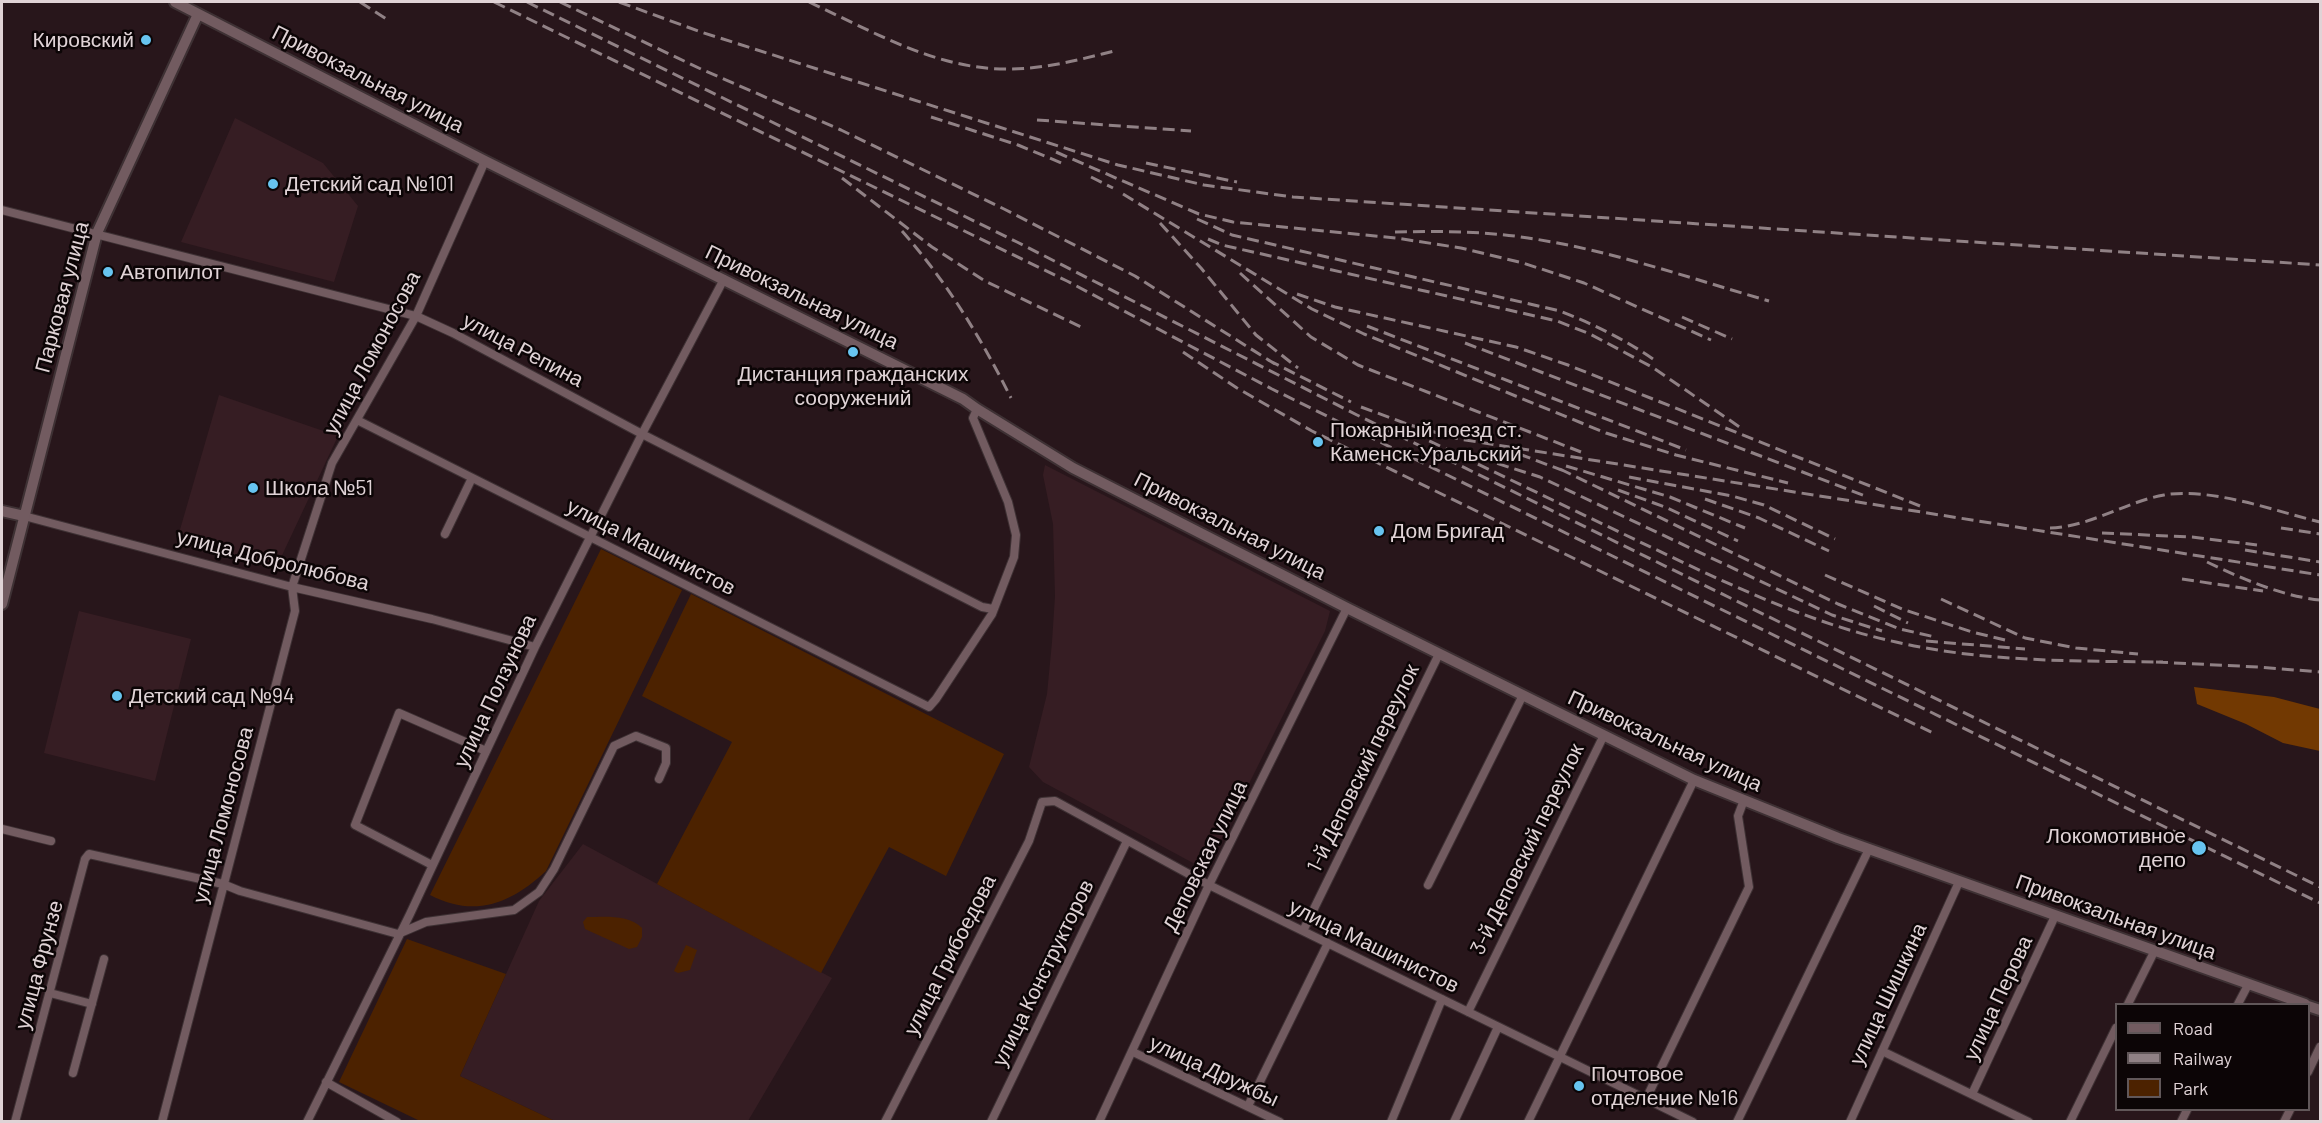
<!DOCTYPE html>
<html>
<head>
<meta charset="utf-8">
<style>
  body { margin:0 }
  #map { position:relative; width:2322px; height:1123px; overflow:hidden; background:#28161b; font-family:Barlow,sans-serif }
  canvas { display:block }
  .frame { position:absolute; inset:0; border:3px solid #e0d3d6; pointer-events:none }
  .legend { position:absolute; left:2115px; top:1003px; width:195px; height:108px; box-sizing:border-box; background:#0c0506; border:2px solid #615759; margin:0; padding:8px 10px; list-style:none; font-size:18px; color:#e0d3d6 }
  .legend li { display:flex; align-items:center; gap:12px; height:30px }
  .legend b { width:30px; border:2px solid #615759 }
</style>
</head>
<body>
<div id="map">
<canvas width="2322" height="1123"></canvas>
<div class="frame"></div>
<ul class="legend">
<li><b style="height:8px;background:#725b60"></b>Road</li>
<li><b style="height:8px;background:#908185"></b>Railway</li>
<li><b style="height:16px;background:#4c2200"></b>Park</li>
</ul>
</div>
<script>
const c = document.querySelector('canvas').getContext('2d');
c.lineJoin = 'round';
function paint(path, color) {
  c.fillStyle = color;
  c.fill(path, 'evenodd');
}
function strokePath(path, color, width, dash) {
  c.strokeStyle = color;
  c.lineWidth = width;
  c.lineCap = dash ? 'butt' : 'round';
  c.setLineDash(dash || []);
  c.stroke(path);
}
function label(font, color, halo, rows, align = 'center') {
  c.font = font + ' Barlow,sans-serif';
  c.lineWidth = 5;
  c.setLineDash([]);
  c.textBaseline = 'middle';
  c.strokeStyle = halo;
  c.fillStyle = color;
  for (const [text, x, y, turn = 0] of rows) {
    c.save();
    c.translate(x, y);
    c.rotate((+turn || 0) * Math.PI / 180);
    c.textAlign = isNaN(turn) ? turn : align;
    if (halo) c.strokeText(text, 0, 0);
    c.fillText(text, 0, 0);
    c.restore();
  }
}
const built = new Path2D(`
  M235,118L323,163L358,206L334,282L181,242Z
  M219,395L338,436L277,566L177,540Z
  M1045,465L1330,611L1325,631L1206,870L1043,782L1029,767L1047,694L1052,642L1055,596L1053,524L1043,475Z
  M79,611L191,639L155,781L44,753Z
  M583,844L832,978L748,1121H555L460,1076L539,901Z`);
const green = new Path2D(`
  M601,549L682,590L546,871C511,904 474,918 430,895Z
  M691,594L1004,754L946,876L889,847L821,973L657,884L732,742L642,696Z
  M587,917C604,917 629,914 642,928V937L637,947L629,949L585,929L583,922Z
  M407,939L506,974L460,1076L555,1121H420L339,1082Z
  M686,945L697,950L690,970L678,973L674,971Z`);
const forest = new Path2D(`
  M2194,687L2274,697L2320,709V751L2283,743L2246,724L2197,704Z`);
const street = new Path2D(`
  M2,210L416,316L453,333L642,434L982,607L993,609
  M357,420L929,707L936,699L992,614L1014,557L1016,535L1008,502L973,418L977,409
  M24,516L292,587L432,619L535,647
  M445,534L472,478
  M2,829L51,841
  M432,865L355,825L399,713L486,751
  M1428,885L1523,695
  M1303,931L1439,654
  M50,993L92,1004
  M2128,1004L2154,952
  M2238,1004L2248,985
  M1468,1012L1604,735
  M1882,1051L2029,1122
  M1133,1052L1280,1122
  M2308,1072L2320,1047
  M73,1073L104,959
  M326,1082L397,1122
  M1972,1094L2055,916
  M1646,1099L1749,887L1738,816L1744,800
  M1248,1106L1328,943
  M15,1122L85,859L89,854L223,884L240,891L398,934L426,922L514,910L539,892L554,869L614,746L636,736L666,748V763L659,779
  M162,1122L295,611L292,587L332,463L416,316L485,161
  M307,1122L410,914L535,647L642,434L724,279
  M885,1122L1029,841L1042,802L1055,801L1209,885L1693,1122
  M991,1122L1127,841
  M1099,1122L1209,885L1347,608
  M1391,1122L1442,999
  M1454,1122L1498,1027
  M1528,1122L1694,780
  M1737,1122L1869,849
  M1850,1122L1959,882
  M2070,1122L2116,1028
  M2181,1122L2187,1110
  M2284,1122L2290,1110`);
const secondary = new Path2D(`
  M175,2L485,161L963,399L977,409L1073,468L1347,608L1694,780L1838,838L2305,1004
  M2,511L24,516
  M2,604L97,233L198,14
  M2308,1006L2320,1010`);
const rail = new Path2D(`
  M360,2L388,20
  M494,2L1067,281L1272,389L2320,903
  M527,2L1017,242L1357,415L2320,887
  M560,2L703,70L841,130L1004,209L1135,276L1275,364
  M619,2L701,32L1118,165L1204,185L1293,197L2320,265
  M809,2C872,31 937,70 1009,69C1046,69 1082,59 1118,50
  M931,117L1018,145L1064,164
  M1037,120L1191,131
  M1056,152L1199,214L1233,222L1396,238L1461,248L1523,263L1584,283L1711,340
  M1146,163L1237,182
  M1091,177L1113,188
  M842,178L932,247L985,281L1081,327
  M1123,194L1312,309L1364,334L1606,433L1676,455L1788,483
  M1197,219L1232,235L1560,311C1593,324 1624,339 1653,359
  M1160,223L1201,268L1256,335L1298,368
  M902,231C947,282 981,338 1011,398
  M1395,232C1439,231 1484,231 1528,238C1610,250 1689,278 1769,301
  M1208,239L1222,245L1557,321L1590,334L1652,367L1744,430
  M1240,273L1311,337L1358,365L1581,452
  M1297,294L1335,307L1516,347L1568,365L1920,506
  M1682,317L1732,339
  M1367,326L1686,450
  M1465,343L1868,497
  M1183,352L1237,388L1312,431L1935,734
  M1268,360L1351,402
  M1361,407L1410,425L1459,439L2320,575
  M1413,433C1488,469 1563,505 1638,541C1720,580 1807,623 1896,642C1983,662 2074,661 2163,662
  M1519,454L1567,472
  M1480,458L1540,477L1832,615L1882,631
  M1566,466L1670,497L1745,528
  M1560,469L1838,604L1900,629L1935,637
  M1629,477L1732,496L1764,505L1835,539
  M1618,490L1665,507L1738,541
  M1705,499L1759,518L1829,551
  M2050,528C2090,527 2125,502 2164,495C2210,487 2275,511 2320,522
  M2281,528L2320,534
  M2102,533L2192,537L2257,545
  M2245,550L2320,562
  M2207,562C2243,579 2281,596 2320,600
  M1825,575L1902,609L1972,632L2005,640
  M2182,579L2263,591
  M1941,599L2025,638L2076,648L2138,654
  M1874,606L1908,623
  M1926,641L2025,649
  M2156,662L2258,667L2320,672`);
const markers = [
  [146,40,6,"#67c4f0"],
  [273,184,6,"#67c4f0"],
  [108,272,6,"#67c4f0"],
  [853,352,6,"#67c4f0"],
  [1318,442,6,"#67c4f0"],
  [253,488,6,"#67c4f0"],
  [1379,531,6,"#67c4f0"],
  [117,696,6,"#67c4f0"],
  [2199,848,8,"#67c4f0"],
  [1579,1086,6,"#67c4f0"]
];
const poiNames = [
  ["Кировский",134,40,"right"],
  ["Детский сад №101",285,184],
  ["Автопилот",120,272],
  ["Дистанция гражданских",853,374,"center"],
  ["сооружений",853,398,"center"],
  ["Пожарный поезд ст.",1330,430],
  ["Каменск-Уральский",1330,454],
  ["Школа №51",265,488],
  ["Дом Бригад",1391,531],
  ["Детский сад №94",129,696],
  ["Локомотивное",2186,836,"right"],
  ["депо",2186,860,"right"],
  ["Почтовое",1591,1074],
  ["отделение №16",1591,1098]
];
const streetNames = [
  ["Привокзальная улица",368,79,27],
  ["Парковая улица",62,297,-75],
  ["Привокзальная улица",802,297,26],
  ["улица Репина",523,350,28],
  ["улица Ломоносова",372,353,-62],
  ["Привокзальная улица",1230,526,27],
  ["улица Машинистов",651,547,27],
  ["улица Добролюбова",273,560,14],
  ["улица Ползунова",495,691,-65],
  ["Привокзальная улица",1665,741,25],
  ["1-й Деповский переулок",1363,768,-64],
  ["улица Ломоносова",223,815,-75],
  ["3-й Деповский переулок",1527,849,-64],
  ["Деповская улица",1205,856,-64],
  ["Привокзальная улица",2116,917,20],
  ["улица Машинистов",1374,946,26],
  ["улица Грибоедова",950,955,-63],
  ["улица Фрунзе",39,965,-75],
  ["улица Конструкторов",1043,973,-64],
  ["улица Шишкина",1888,994,-65],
  ["улица Перова",1998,998,-65],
  ["улица Дружбы",1214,1071,25]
];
paint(built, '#361d23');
paint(green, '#4c2200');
paint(forest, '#723902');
strokePath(street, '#3e3134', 10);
strokePath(secondary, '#3e3134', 14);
strokePath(street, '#725b60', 8);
strokePath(secondary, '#725b60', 10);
strokePath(rail, '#908185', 3, [12, 6]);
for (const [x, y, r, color] of markers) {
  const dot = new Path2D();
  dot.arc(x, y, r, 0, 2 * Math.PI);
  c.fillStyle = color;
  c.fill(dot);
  strokePath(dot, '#0c0506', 2);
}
label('21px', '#e0d3d6', '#0c0506', poiNames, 'left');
label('21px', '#e0d3d6', '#0c0506', streetNames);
</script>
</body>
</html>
